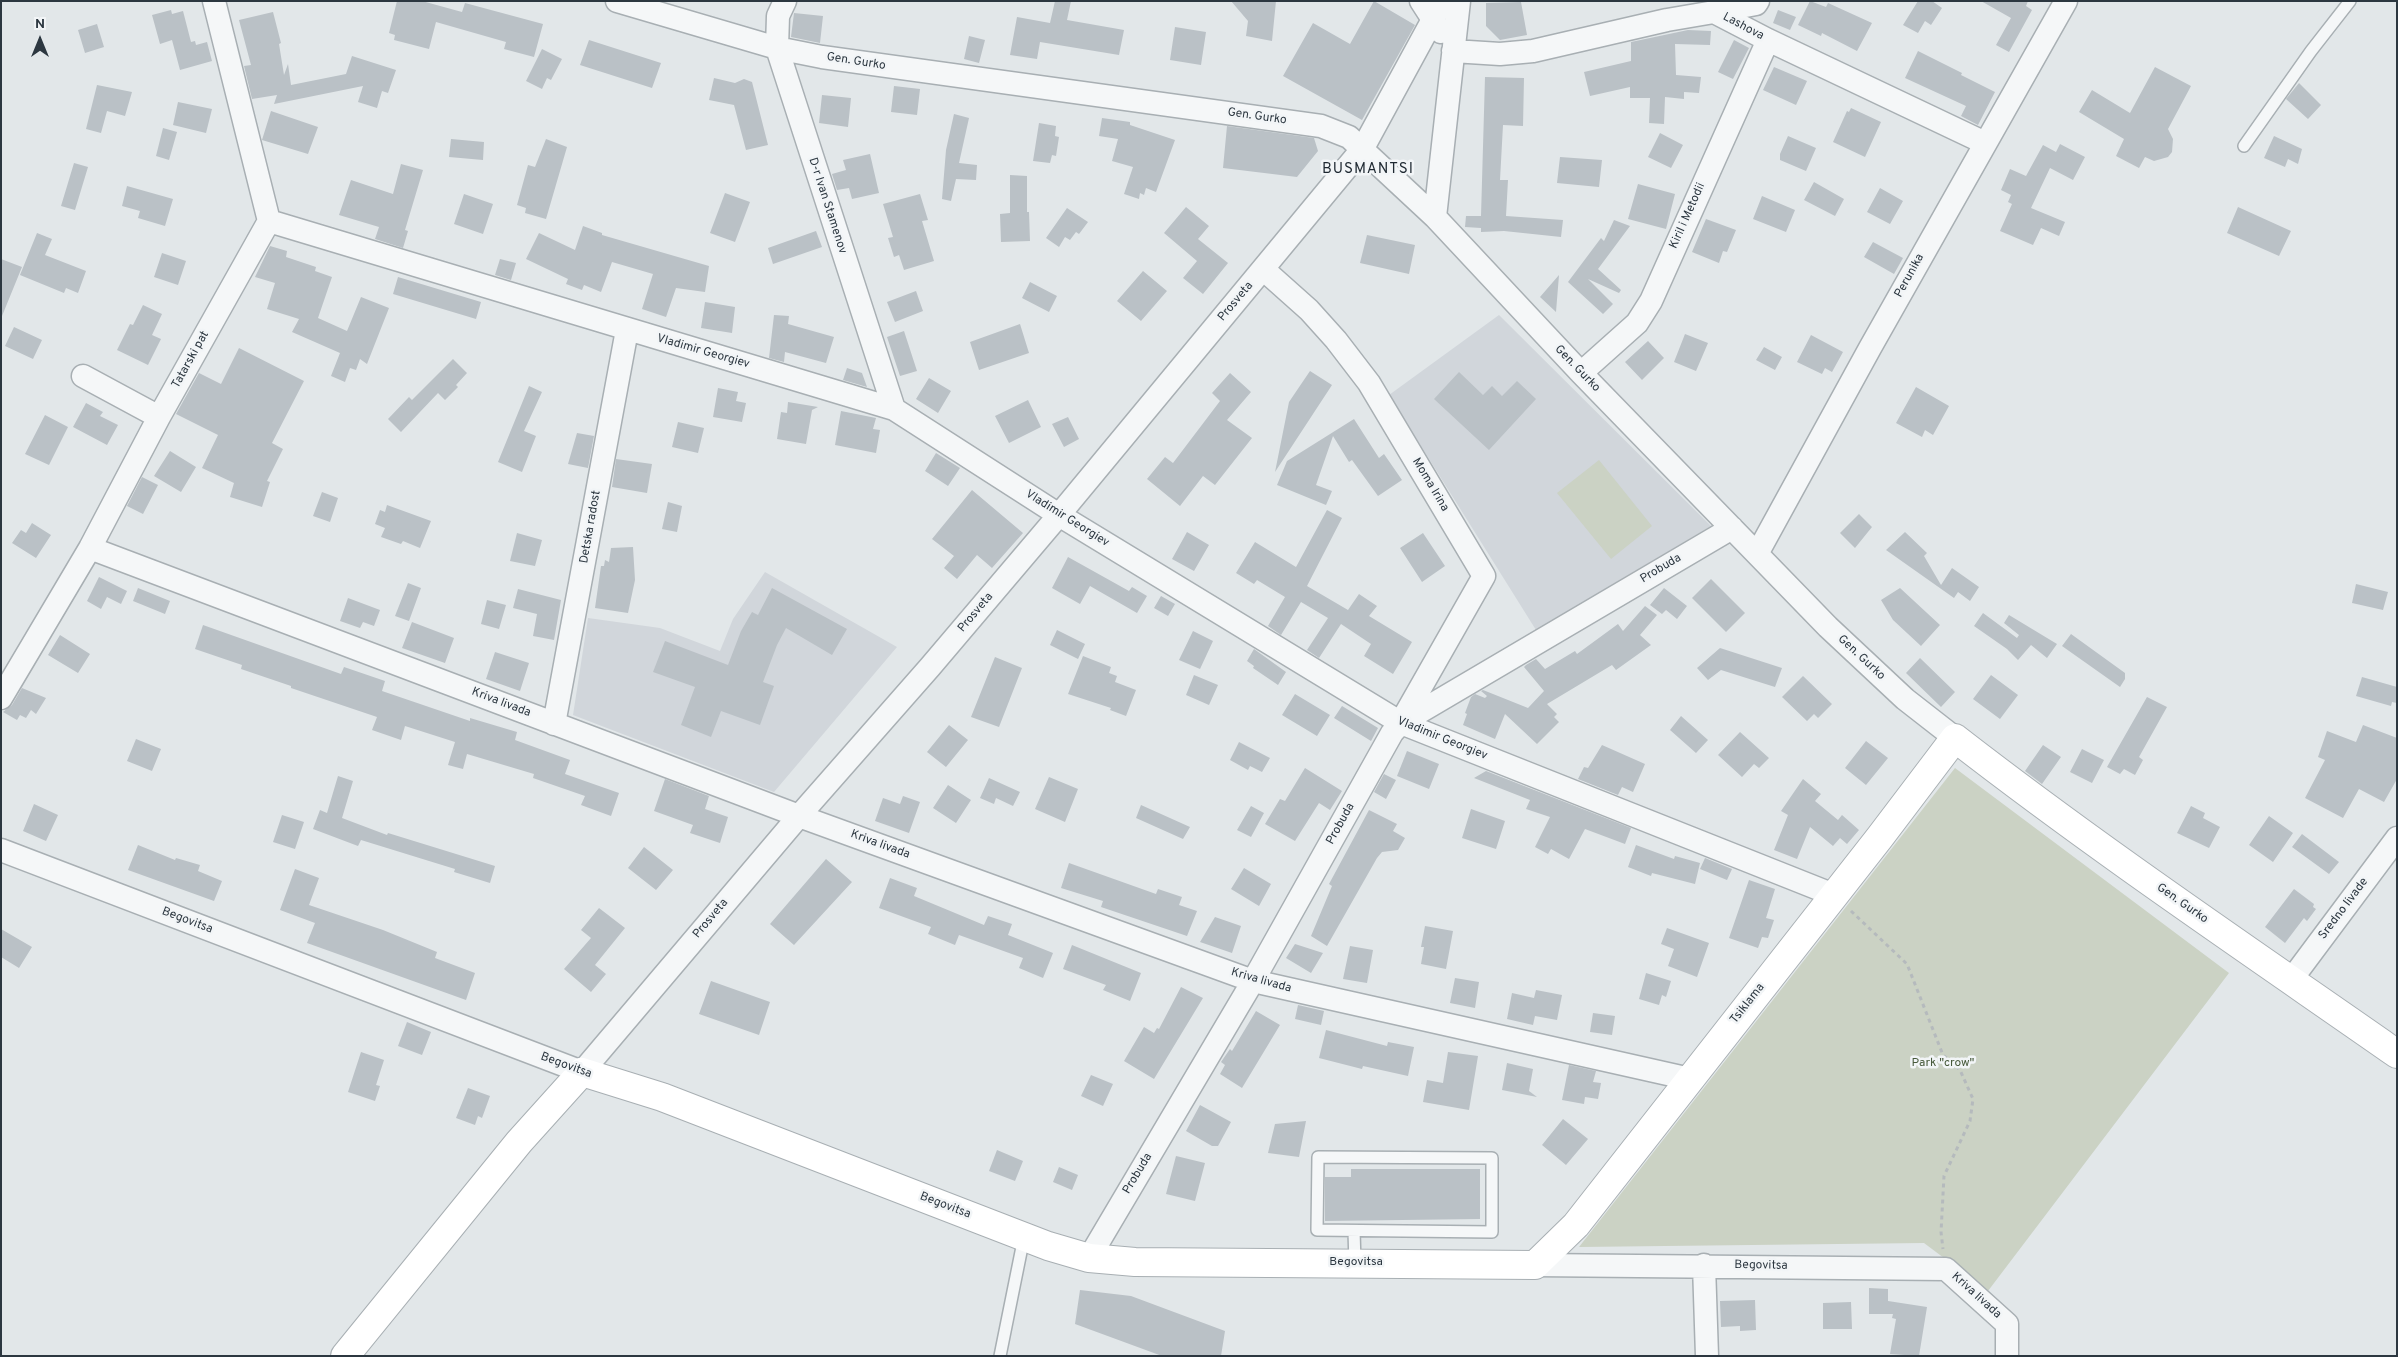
<!DOCTYPE html>
<html>
<head>
<meta charset="utf-8">
<style>
  body { margin:0 }
  #map { position:relative; width:2398px; height:1357px; overflow:hidden; background:#e2e7e9; font-family:Overpass,sans-serif }
  canvas { display:block }
  .frame { position:absolute; inset:0; border:2px solid #2c3740; pointer-events:none }
  .north { position:absolute; left:15px; top:15px; width:50px; height:50px; -webkit-text-stroke:4px #f2f5f7; paint-order:stroke; rotate:0deg; font-size:14px; font-weight:700; line-height:20px; text-align:center; color:#2c3740 }
  .north::after { content:''; display:block; margin:auto; width:18px; height:22px; background:#2c3740; clip-path:polygon(50% 0,100% 100%,50% 72%,0 100%) }
</style>
</head>
<body>
<div id="map">
<canvas width="2398" height="1357"></canvas>
<div class="frame"></div>
<div class="north">N</div>
</div>
<script>
const c = document.querySelector('canvas').getContext('2d');
c.lineJoin = 'round';
function paint(path, color) {
  c.fillStyle = color;
  c.fill(path, 'evenodd');
}
function strokePath(path, color, width, dash) {
  c.strokeStyle = color;
  c.lineWidth = width;
  c.lineCap = dash ? 'butt' : 'round';
  c.setLineDash(dash || []);
  c.stroke(path);
}
function label(font, color, halo, rows, align = 'center') {
  c.font = font + ' Overpass,sans-serif';
  c.lineWidth = 5;
  c.setLineDash([]);
  c.textBaseline = 'middle';
  c.strokeStyle = halo;
  c.fillStyle = color;
  for (const [text, x, y, turn = 0] of rows) {
    c.save();
    c.translate(x, y);
    c.rotate((+turn || 0) * Math.PI / 180);
    c.textAlign = isNaN(turn) ? turn : align;
    if (halo) c.strokeText(text, 0, 0);
    c.fillText(text, 0, 0);
    c.restore();
  }
}
const built = new Path2D(`
  M1499,315L1711,526L1536,630L1389,395Z
  M765,572L897,647L774,792L573,715L588,618L660,628L720,651L733,619Z`);
const green = new Path2D(`
  M1599,460L1652,526L1611,559L1557,493Z
  M1955,768L2229,973L1988,1291L1924,1243L1579,1247Z`);
const building = new Path2D(`
  M397,1H422L462,12L465,3L543,24L534,57L504,49L506,42L436,22L429,49L394,40L395,35L389,33Z
  M1055,1H1071L1067,20L1124,30L1119,55L1040,42L1037,59L1010,55L1017,17L1050,23Z
  M1231,1H1276L1272,41L1246,36L1248,21Z
  M1374,1L1415,25L1362,120L1283,76L1313,23L1350,44Z
  M1810,1L1826,7L1828,3L1872,23L1857,51L1822,33L1821,36L1798,25Z
  M1918,1H1932L1942,8L1931,25L1925,21L1918,33L1903,25Z
  M1981,1H2028L2026,6L2032,10L2009,52L1996,45L2011,18Z
  M1521,2L1527,35L1500,40L1486,26V3Z
  M171,10L172,14L183,11L191,42L195,41L196,45L207,42L212,61L180,70L172,40L160,44L152,15Z
  M1778,10L1796,17L1790,30L1773,23Z
  M273,12L281,43L279,44L284,75L288,64L291,85L346,74L352,56L396,70L388,93L382,91L377,108L358,102L363,86L274,104L277,95L252,99L244,66L251,65L239,20Z
  M794,13L823,16L820,43L791,37Z
  M97,24L104,47L85,53L78,30Z
  M1175,27L1206,32L1201,65L1170,60Z
  M1688,30L1711,31L1710,45L1675,44L1676,75L1701,77L1699,93L1684,92V99L1665,97L1664,124L1649,123L1650,98H1630V87L1590,96L1584,72L1631,61V42Z
  M969,36L985,40L979,63L964,59Z
  M589,40L661,63L652,88L580,65Z
  M1734,40L1749,48L1733,79L1718,72Z
  M542,49L562,59L551,80L547,78L542,89L526,81Z
  M1918,51L1962,73L1961,75L1995,92L1978,125L1961,116L1966,106L1905,78Z
  M1774,67L1807,81L1796,105L1763,90Z
  M2155,67L2191,86L2168,129L2173,139L2172,152L2168,157L2154,161L2145,157L2139,168L2116,156L2124,139L2079,112L2092,90L2130,113Z
  M1485,77L1524,78L1523,126L1503,125L1500,180H1508L1506,216L1563,220L1561,237L1504,231L1481,232V228L1465,227L1466,216H1481Z
  M714,78L735,83L744,79L752,82L768,145L746,150L734,105L709,100Z
  M2299,83L2321,105L2308,119L2286,99Z
  M97,85L132,92L125,116L107,111L101,133L86,129Z
  M894,86L920,89L917,115L891,112Z
  M822,95L851,98L848,127L819,123Z
  M178,102L212,109L206,133L173,125Z
  M1851,108L1881,122L1865,157L1833,142L1847,111L1849,112Z
  M271,111L318,127L308,154L262,140Z
  M954,114L969,118L959,163L977,165L976,180L956,179L951,201L942,199L946,150Z
  M1102,118L1130,122V125L1175,140L1156,192L1146,188L1144,195L1140,193L1139,199L1124,194L1133,167L1112,161L1118,139L1099,136Z
  M1039,123L1056,126L1055,136L1059,137L1056,156L1052,155L1050,163L1033,161Z
  M1227,126L1314,138L1318,151L1297,177L1223,168Z
  M163,128L177,132L169,160L156,156Z
  M1660,133L1683,145L1671,168L1648,157Z
  M1788,136L1816,148L1806,171L1780,160V154Z
  M2274,136L2302,149L2298,164L2288,159L2285,167L2264,158Z
  M451,139L484,142L483,160L449,157Z
  M546,139L567,147L546,219L525,213L526,208L517,205L528,165L535,167Z
  M2060,144L2085,157L2073,180L2050,168L2031,208L2065,222L2059,236L2041,228L2033,245L2000,231L2012,204L2008,202L2011,195L2001,190L2010,169L2026,176L2043,145L2056,152Z
  M870,154L879,193L852,199L849,188L837,190L832,174L846,170L843,160Z
  M1560,157L1602,160L1599,187L1557,183Z
  M74,163L88,167L75,210L61,206Z
  M401,164L423,170L405,230L408,231L403,248L375,239L379,227L339,215L351,180L393,194Z
  M1010,175L1027,176V212H1029L1030,241L1001,242L1000,214L1010,213Z
  M1814,182L1844,199L1835,216L1804,200Z
  M1638,184L1675,194L1666,229L1628,219Z
  M127,186L173,199L165,226L138,218L140,211L122,206Z
  M1880,188L1903,201L1890,224L1867,212Z
  M725,193L750,202L735,242L710,233Z
  M464,194L493,204L483,234L454,224Z
  M920,194L928,220L922,221L934,261L904,270L899,255L894,257L888,238L893,237L883,204Z
  M1762,196L1795,210L1786,232L1753,219Z
  M1186,207L1209,226L1198,239L1228,263L1203,294L1183,278L1197,261L1164,233Z
  M2238,207L2291,231L2279,256L2227,233Z
  M1067,208L1088,222L1079,234L1076,232L1070,240L1065,237L1059,247L1046,238Z
  M1706,219L1736,230L1727,252L1723,251L1719,263L1692,252Z
  M1614,220L1630,226L1598,269L1621,290L1619,293L1588,279L1613,304L1603,314L1568,282L1601,238L1604,241Z
  M583,226L602,233V235L709,266L705,292L676,288L666,317L642,309L653,274L612,262L601,292L584,285L582,290L566,284L568,279L526,259L539,233L575,250Z
  M816,231L822,247L773,264L768,248Z
  M37,233L52,239L45,255L86,271L78,293L66,288L64,293L20,275Z
  M1367,235L1415,245L1409,274L1360,263Z
  M1873,242L1903,258L1894,274L1864,257Z
  M270,246L287,251L286,257L316,267L315,271L332,277L318,318L347,331L361,297L389,308L367,364L360,359L356,370L350,368L345,382L331,376L340,353L292,332L299,319L267,309L275,283L255,277Z
  M162,253L186,261L178,285L154,277Z
  M1,259L22,267L2,316H1Z
  M500,259L516,263L511,280L495,275Z
  M1143,271L1167,291L1141,321L1117,301Z
  M1559,275L1556,312L1540,297Z
  M398,277L481,302L476,319L393,294Z
  M1030,282L1057,296L1049,312L1022,298Z
  M916,291L923,311L895,322L887,302Z
  M705,302L735,307L732,333L701,328Z
  M143,305L162,314L152,335L161,339L148,365L117,350L130,324L133,325Z
  M774,315L789,316L788,324L834,337L826,363L785,352L784,362L769,358Z
  M1020,324L1029,353L979,370L970,342Z
  M14,327L42,340L33,359L5,346Z
  M904,331L917,371L900,376L887,337Z
  M1685,334L1708,343L1696,371L1674,362Z
  M1811,335L1843,352L1832,372L1825,368L1822,374L1797,362Z
  M1648,341L1664,358L1642,380L1625,362Z
  M1764,347L1782,357L1775,370L1756,360Z
  M239,348L304,381L272,443L283,449L267,481L270,482L262,507L230,497L234,483L202,468L218,435L176,414L199,373L221,384Z
  M453,359L467,373L456,385L458,387L445,400L438,393L401,432L388,419L409,397L412,400Z
  M847,368L862,373L867,387L843,380Z
  M1310,371L1332,385L1275,472L1289,402Z
  M1459,372L1483,395L1492,386L1502,396L1517,381L1536,399L1489,450L1434,399Z
  M1230,373L1251,392L1227,420L1252,438L1215,485L1203,476L1180,506L1147,479L1165,457L1173,463L1220,401L1212,393Z
  M929,378L951,391L938,413L916,399Z
  M529,386L542,392L524,431L536,436L522,472L498,462Z
  M1916,387L1949,406L1933,435L1925,430L1922,437L1896,423Z
  M718,388L738,392L736,401L746,403L742,422L713,417Z
  M1028,400L1041,427L1009,443L995,416Z
  M788,402L818,407L812,410L806,444L777,439L781,412L787,413Z
  M86,403L103,412L100,416L118,425L107,445L73,427Z
  M841,411L876,418L873,429L880,430L876,453L835,445Z
  M45,415L68,427L49,465L25,454Z
  M1068,417L1079,439L1064,447L1052,424Z
  M1354,419L1379,458L1384,454L1402,480L1378,496L1352,460L1349,462L1333,436L1316,485L1332,491L1326,505L1277,485L1287,461Z
  M678,422L704,428L698,453L672,447Z
  M577,433L594,436L588,468L568,464Z
  M170,451L196,467L181,492L154,476Z
  M936,453L960,468L948,486L925,471Z
  M616,459L652,464L647,493L612,487Z
  M142,477L158,485L143,514L127,506Z
  M972,490L1023,533L992,568L977,555L957,579L944,568L954,556L932,539Z
  M322,492L338,498L330,522L313,516Z
  M668,502L682,506L677,532L662,529Z
  M387,505L431,521L420,548L403,541L401,544L381,537L385,528L375,524L380,510L385,512Z
  M1327,510L1342,518L1307,586L1348,610L1359,594L1377,606L1369,616L1412,642L1393,674L1364,656L1371,644L1341,624L1319,658L1307,650L1328,618L1301,602L1281,635L1268,626L1285,597L1257,580L1254,584L1236,573L1255,542L1296,567Z
  M1859,514L1872,527L1855,548L1840,533Z
  M32,523L51,535L36,558L12,543L21,530L26,533Z
  M1187,532L1209,545L1194,571L1172,559Z
  M1905,532L1927,553L1924,556L1941,585L1952,568L1979,587L1970,601L1958,592L1954,598L1886,550Z
  M517,533L542,540L535,566L510,561Z
  M1423,533L1445,566L1422,582L1400,548Z
  M633,547L635,580L628,613L595,608L601,566H604L605,560L609,562L611,548Z
  M1068,557L1129,591L1132,587L1147,596L1137,613L1090,586L1080,604L1052,588Z
  M99,577L127,591L121,604L107,597L101,609L87,601Z
  M1711,579L1745,613L1726,632L1692,598Z
  M408,583L421,588L409,621L395,616Z
  M2356,584L2388,592L2383,610L2352,603Z
  M138,588L170,601L165,614L133,601Z
  M772,588L847,629L832,655L786,628L777,645L763,682L774,686L760,725L721,711L711,737L681,725L695,687L653,672L665,641L728,665L741,631L752,612L758,615Z
  M1664,588L1687,606L1677,619L1666,610L1662,614L1650,605Z
  M1900,588L1940,625L1921,646L1893,620L1881,600Z
  M518,589L561,600L554,640L533,636L537,614L513,608Z
  M1161,596L1175,604L1168,616L1154,608Z
  M348,598L380,610L374,626L363,622L360,628L340,621Z
  M487,600L506,605L499,629L481,624Z
  M1645,606L1657,615L1640,635L1651,645L1616,670L1612,665L1547,704L1557,714L1554,717L1559,722L1537,744L1505,714L1495,739L1463,725L1467,714L1465,713L1471,697L1475,694L1485,698L1487,696L1481,691L1483,690L1528,708L1544,691L1524,667L1526,665L1536,659L1545,669L1575,651L1577,654L1618,624L1623,631Z
  M1983,613L2017,638L2019,635L2004,623L2009,615L2057,644L2047,658L2031,645L2018,660L2007,649L1974,626Z
  M412,622L454,638L445,663L402,648Z
  M203,625L341,674L344,667L385,681L382,691L470,721V718L517,732L515,740L570,760L565,774L619,793L611,816L581,805L585,796L533,778L534,774L467,754L463,769L448,765L455,742L405,726L401,740L372,730L377,717L291,688V686L241,669L242,665L195,649Z
  M1057,630L1085,644L1078,659L1050,645Z
  M1193,631L1213,641L1200,669L1179,660Z
  M2071,634L2125,673V679L2120,687L2062,646Z
  M60,635L90,654L78,673L48,655Z
  M1720,648L1782,668L1775,687L1721,670L1708,680L1697,668Z
  M1254,649L1286,672L1278,685L1253,668L1254,666L1247,661Z
  M495,652L529,663L520,691L486,679Z
  M1083,656L1111,667L1109,673L1117,676L1115,682L1136,690L1126,716L1110,710L1111,708L1068,694Z
  M995,657L1022,668L999,727L971,717Z
  M1920,658L1955,692L1941,707L1906,673Z
  M1194,675L1218,685L1209,705L1186,695Z
  M1991,675L2018,695L2000,719L1973,699Z
  M1803,676L1832,704L1818,718L1814,714L1807,721L1782,697Z
  M2362,677L2397,687V703L2392,702L2391,706L2356,696Z
  M22,688L46,698L36,714L31,710L26,718L20,715L17,720L3,712L12,705Z
  M1295,694L1330,715L1317,736L1282,715Z
  M2147,697L2167,707L2139,757L2143,760L2135,775L2124,769L2120,774L2107,767Z
  M1342,706L1378,728L1371,741L1334,718Z
  M1681,716L1708,740L1696,753L1670,730Z
  M949,725L968,740L946,767L927,752Z
  M2363,725L2397,738V779L2384,802L2359,789L2343,818L2305,798L2325,760L2318,757L2327,731L2356,742Z
  M1740,732L1769,758L1759,768L1754,764L1742,777L1718,755Z
  M136,739L161,749L152,771L127,761Z
  M1866,741L1888,758L1866,785L1845,768Z
  M1239,742L1270,758L1262,772L1250,766L1248,770L1230,760Z
  M1602,745L1645,764L1633,792L1622,787L1618,795L1578,779L1584,767L1588,768Z
  M2043,745L2061,757L2042,784L2025,771Z
  M2082,749L2104,760L2092,783L2070,772Z
  M1407,751L1439,764L1429,789L1397,776Z
  M1305,768L1342,791L1330,810L1319,803L1295,841L1265,824L1280,799L1285,801Z
  M1486,771L1631,828L1625,844L1585,829L1569,859L1551,849L1548,854L1535,847L1550,817L1526,809L1530,800L1474,778Z
  M1384,774L1396,780L1386,799L1374,792Z
  M338,776L353,781L342,818L387,835L388,833L495,866L490,883L454,872L455,869L361,840L358,846L313,829L320,810L327,813Z
  M1049,777L1078,789L1065,822L1035,809Z
  M989,778L1020,792L1013,806L996,798L994,804L980,798Z
  M665,779L709,796L705,809L728,817L720,843L690,833L693,825L654,811Z
  M1803,779L1821,794L1815,801L1838,820L1842,815L1859,830L1847,844L1840,838L1833,846L1810,827L1797,859L1774,850L1788,815L1781,811Z
  M948,785L971,800L956,823L933,808Z
  M903,796L920,802L909,833L875,821L883,798L900,804Z
  M34,804L58,815L46,841L23,831Z
  M1141,805L1190,827L1183,839L1136,818Z
  M1251,806L1264,813L1251,837L1237,830Z
  M2191,806L2205,813L2203,818L2220,827L2209,848L2177,833Z
  M1471,809L1505,821L1496,849L1462,838Z
  M1369,810L1397,824L1393,831L1405,838L1398,850L1382,852L1377,858L1327,946L1311,936L1332,886L1329,884Z
  M282,815L304,822L295,849L273,842Z
  M2269,816L2293,833L2273,862L2249,845Z
  M2302,834L2339,862L2329,874L2292,847Z
  M138,845L175,860L176,858L200,865L198,871L222,881L214,901L128,870Z
  M1636,845L1674,859L1675,856L1700,863L1695,884L1652,873L1651,876L1628,867Z
  M644,847L673,870L656,890L628,868Z
  M1705,858L1732,869L1727,880L1700,869Z
  M826,859L852,882L794,945L770,924Z
  M1069,863L1156,894L1158,889L1182,897L1179,905L1197,911L1187,936L1101,907L1103,901L1061,888Z
  M1244,868L1271,884L1259,906L1231,889Z
  M295,869L319,878L309,905L383,930L437,952L435,958L475,973L466,1000L307,943L315,923L280,910Z
  M890,878L917,888L914,896L984,925L988,916L1012,924L1008,935L1053,953L1043,978L1019,968L1023,958L959,935L955,945L928,934L931,927L879,908Z
  M1749,880L1775,889L1766,918L1774,920L1768,938L1762,937L1758,948L1729,938Z
  M2294,889L2314,904L2313,907L2316,909L2307,921L2304,918L2285,943L2265,927Z
  M599,908L625,928L595,965L606,974L591,992L564,969L591,938L581,930Z
  M1215,917L1241,926L1232,953L1200,942Z
  M1425,926L1453,931L1446,969L1421,964L1424,947H1421Z
  M1667,928L1709,943L1697,977L1668,966L1674,949L1661,944Z
  M1,929L32,947L19,968L1,957Z
  M1295,944L1323,953L1311,973L1286,958Z
  M1072,945L1141,973L1130,1001L1103,990L1106,985L1063,969Z
  M1350,946L1373,950L1367,983L1343,979Z
  M1646,973L1671,981L1666,997L1662,995L1659,1005L1639,999Z
  M1455,978L1479,982L1475,1008L1450,1003Z
  M711,981L770,1002L759,1035L699,1014Z
  M1181,987L1203,998L1154,1079L1124,1061L1144,1027L1154,1033L1157,1028L1159,1029Z
  M1536,990L1562,995L1557,1020L1535,1016L1533,1025L1507,1019L1512,993L1534,998Z
  M1298,1005L1324,1011L1321,1025L1295,1019Z
  M1256,1011L1280,1025L1242,1088L1220,1074L1225,1065L1221,1062L1230,1049L1232,1051Z
  M1593,1013L1615,1016L1612,1035L1590,1032Z
  M407,1022L431,1032L422,1055L398,1046Z
  M1326,1030L1387,1046L1388,1042L1414,1047L1408,1076L1363,1066L1362,1069L1319,1058Z
  M361,1052L384,1060L376,1085L380,1086L375,1101L348,1092Z
  M1448,1052L1478,1056L1469,1110L1423,1102L1427,1080L1443,1083Z
  M1507,1063L1533,1069L1529,1091L1537,1097L1502,1090Z
  M1569,1065L1596,1071L1593,1082L1601,1083L1598,1099L1585,1097L1584,1104L1562,1100Z
  M1091,1075L1113,1084L1103,1106L1081,1096Z
  M468,1088L490,1096L482,1118L478,1116L475,1125L456,1118Z
  M1200,1105L1231,1122L1218,1146H1212L1186,1131Z
  M1563,1119L1588,1139L1566,1165L1542,1145Z
  M1306,1121L1299,1157L1268,1153L1275,1124Z
  M997,1150L1023,1161L1015,1181L989,1171Z
  M1176,1156L1205,1163L1195,1201L1166,1194Z
  M1059,1167L1078,1175L1072,1190L1053,1182Z
  M1351,1169H1480V1219L1325,1221V1177H1351Z
  M1869,1288L1888,1289V1301L1927,1307L1919,1356L1890,1354L1896,1319L1892,1318L1893,1314H1869Z
  M1080,1290L1131,1296L1225,1331L1221,1356H1162L1075,1324Z
  M1755,1300L1756,1330L1740,1331V1326L1721,1327L1720,1301Z
  M1851,1302L1852,1329H1823V1303Z`);
const path = new Path2D(`
  M1851,911L1907,964L1943,1055L1960,1070L1973,1099L1970,1121L1944,1176L1941,1232L1943,1249`);
const lane = new Path2D(`
  M2244,146L2311,51L2350,1
  M1318,1157L1492,1158V1232L1317,1230Z
  M1354,1231L1355,1263
  M1000,1356L1024,1237`);
const street = new Path2D(`
  M617,1L777,48L822,57L1321,126L1349,137L1435,217L1581,373L1828,627L1905,699L1955,738
  M785,1L778,16L777,48L894,409
  M1421,1L1441,32
  M1714,12L1756,4L1758,1
  M1453,51L1500,54L1533,51L1667,20L1714,12L1768,40L1985,143
  M1435,217L1459,1
  M269,221L894,409L1059,515L1401,723L1834,895
  M1263,269L1309,310L1336,340L1369,383L1484,576L1401,722
  M1581,373L1637,323L1651,301L1768,40
  M83,376L159,417
  M90,548L799,816L1253,981L1690,1079
  M1757,554L1870,348L2066,1
  M1,698L90,548L159,417L269,221L214,1
  M554,724L627,330
  M1,850L582,1072L799,816L930,667L1059,515L1363,148L1443,1
  M2291,980L2397,838
  M1089,1258L1253,981L1392,733L1401,723L1732,528
  M1535,1265L1946,1269L2007,1324V1356
  M1704,1265L1707,1356`);
const secondary = new Path2D(`
  M345,1356L519,1142L582,1072L662,1097L1048,1246L1089,1258L1135,1262L1535,1265L1576,1225L1880,837L1955,738C2098,849 2248,950 2397,1054`);
const streetNames = [
  ["Lashova",1743,27,28],
  ["Gen. Gurko",856,62,9],
  ["Gen. Gurko",1257,117,8],
  ["D-r Ivan Stamenov",827,206,72],
  ["Kiril i Metodii",1688,216,-66],
  ["Perunika",1910,276,-61],
  ["Prosveta",1236,302,-50],
  ["Vladimir Georgiev",703,352,16],
  ["Tatarski pat",191,360,-61],
  ["Gen. Gurko",1577,369,46],
  ["Moma Irina",1430,485,59],
  ["Vladimir Georgiev",1067,519,32],
  ["Detska radost",591,527,-80],
  ["Probuda",1661,569,-31],
  ["Prosveta",976,613,-50],
  ["Gen. Gurko",1861,658,43],
  ["Kriva livada",501,703,21],
  ["Vladimir Georgiev",1442,739,22],
  ["Probuda",1341,824,-61],
  ["Kriva livada",880,845,20],
  ["Gen. Gurko",2182,904,35],
  ["Sredno livade",2344,909,-53],
  ["Prosveta",711,919,-50],
  ["Begovitsa",187,921,21],
  ["Kriva livada",1261,981,16],
  ["Tsiklama",1748,1004,-52],
  ["Begovitsa",566,1066,20],
  ["Probuda",1138,1174,-59],
  ["Begovitsa",945,1206,21],
  ["Begovitsa",1356,1263],
  ["Begovitsa",1761,1266,1],
  ["Kriva livada",1976,1296,42]
];
const parkNames = [
  ["Park \"crow\"",1943,1064]
];
const quarterNames = [
  ["BUSMANTSI",1368,170]
];
paint(built, '#d1d6db');
paint(green, '#cbd2c4');
paint(building, '#bac1c6');
strokePath(lane, '#a8afb3', 14);
strokePath(street, '#a8afb3', 25);
strokePath(secondary, '#a8afb3', 30);
strokePath(path, '#b5babd', 3, [4, 4]);
strokePath(lane, '#f5f7f8', 11);
strokePath(street, '#f5f7f8', 22);
strokePath(secondary, '#fff', 28);
label('12px', '#2c3740', '#f2f5f7', streetNames);
label('12px', '#475a3b', '#f2f5f7', parkNames);
c.letterSpacing = '1px';
label('15px', '#1e2831', '#f2f5f7', quarterNames);
c.letterSpacing = '0px';
</script>
</body>
</html>
